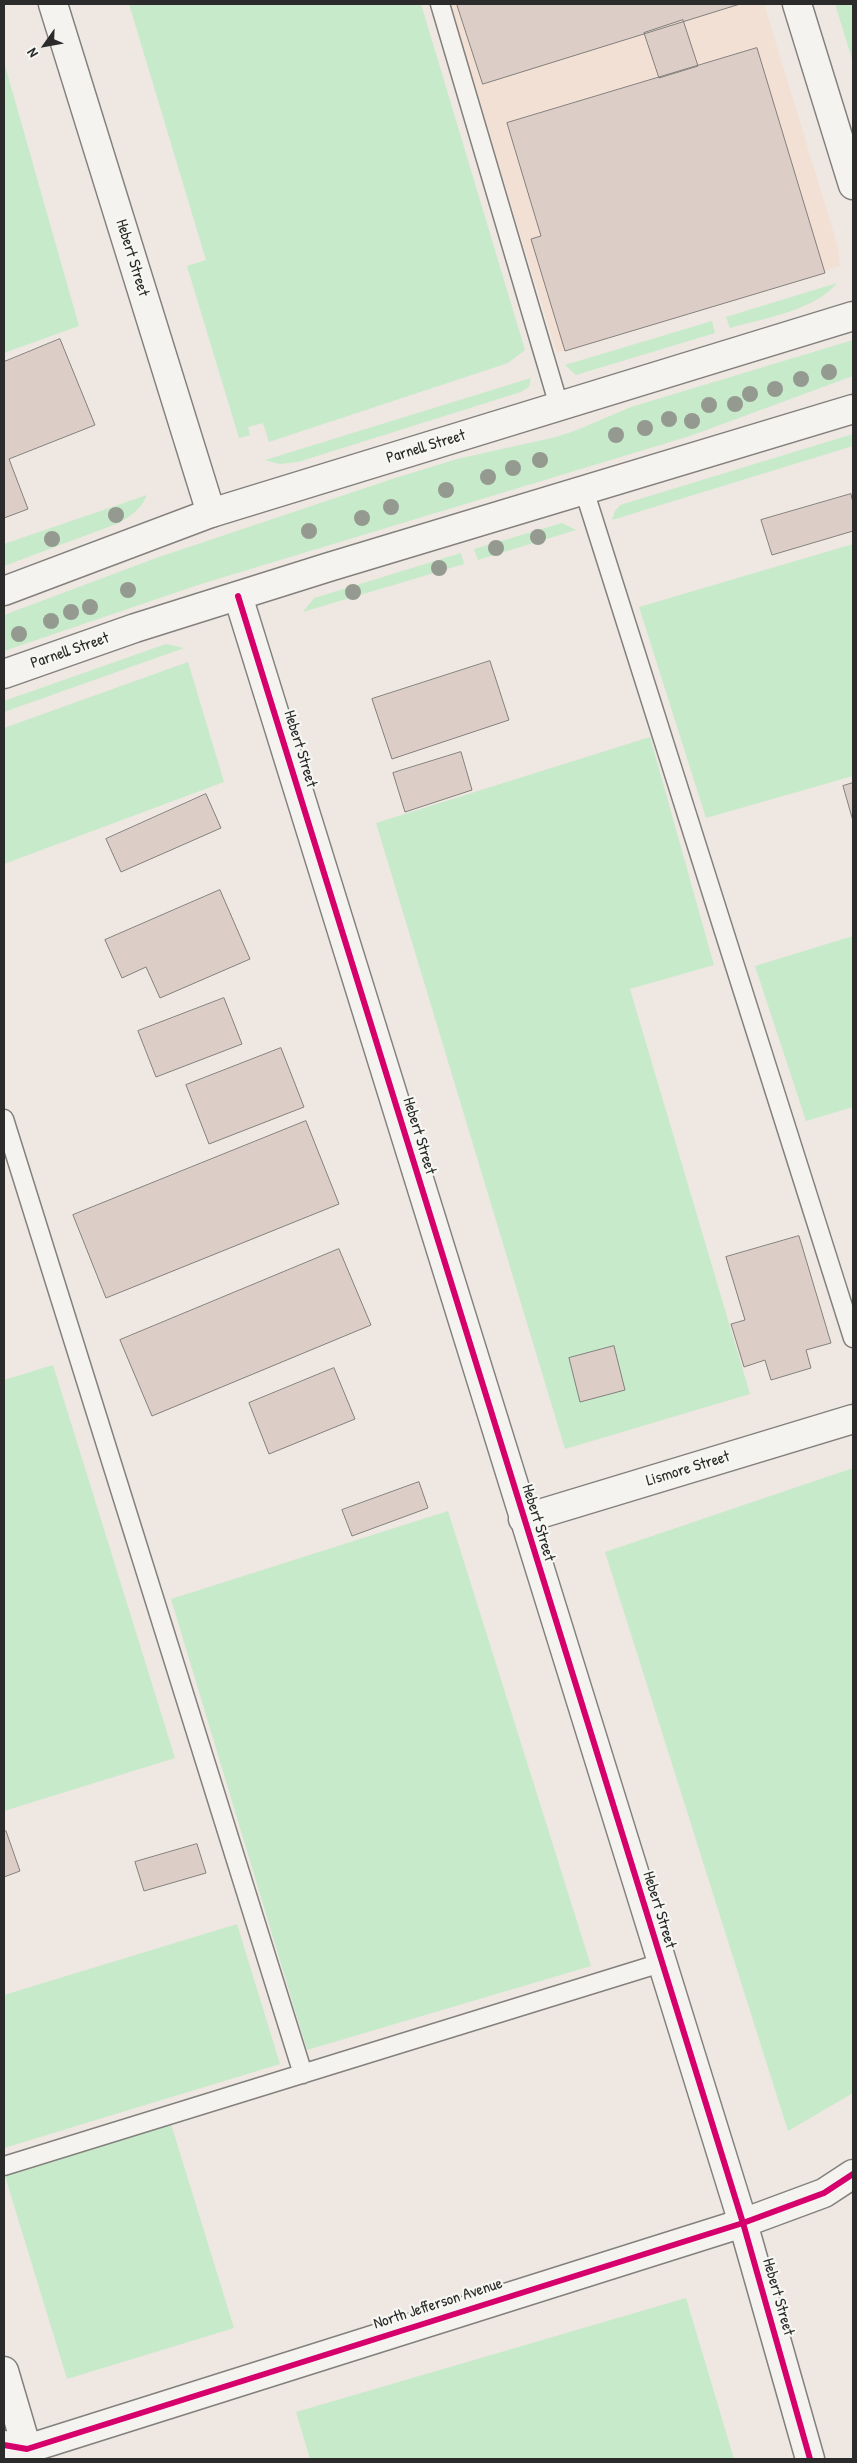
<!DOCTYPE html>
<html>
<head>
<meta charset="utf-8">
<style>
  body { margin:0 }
  #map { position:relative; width:857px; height:2463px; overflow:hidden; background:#efe7e1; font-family:"Patrick Hand",sans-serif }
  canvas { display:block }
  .frame { position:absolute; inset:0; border:5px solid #2b2b2b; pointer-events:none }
  .north { position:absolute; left:20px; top:20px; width:50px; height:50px; -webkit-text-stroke:4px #f6f6f2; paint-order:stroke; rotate:238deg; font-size:14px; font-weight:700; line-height:20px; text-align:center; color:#2b2b2b }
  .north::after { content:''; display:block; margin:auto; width:18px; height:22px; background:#2b2b2b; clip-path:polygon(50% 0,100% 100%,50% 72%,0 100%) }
</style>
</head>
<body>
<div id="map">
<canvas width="857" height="2463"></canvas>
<div class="frame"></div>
<div class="north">N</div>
</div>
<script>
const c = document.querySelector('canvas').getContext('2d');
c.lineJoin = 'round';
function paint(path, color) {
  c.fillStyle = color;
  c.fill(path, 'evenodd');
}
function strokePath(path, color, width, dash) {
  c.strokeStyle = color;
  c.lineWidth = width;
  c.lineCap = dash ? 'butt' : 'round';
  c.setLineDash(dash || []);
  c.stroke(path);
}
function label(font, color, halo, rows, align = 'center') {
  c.font = font + ' "Patrick Hand",sans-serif';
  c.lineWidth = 4.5;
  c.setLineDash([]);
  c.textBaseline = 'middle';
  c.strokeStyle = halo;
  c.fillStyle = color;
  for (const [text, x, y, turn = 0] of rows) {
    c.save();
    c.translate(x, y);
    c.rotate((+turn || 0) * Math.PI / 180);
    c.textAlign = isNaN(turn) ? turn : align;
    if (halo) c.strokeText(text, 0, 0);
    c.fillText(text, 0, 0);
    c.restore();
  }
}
const built = new Path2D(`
  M449,4H764L838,247L840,266L557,353Z`);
const green = new Path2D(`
  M129,4H421L525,350L508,363L269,442L263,423L248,427L250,435L239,438L187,266L206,260Z
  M835,4H853V62Z
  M4,62L79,326L4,353Z
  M837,283C814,311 764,318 730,328L726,317Z
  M712,321L715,333L576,375L565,365Z
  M853,340V376L690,436L201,584L4,651V615L159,557L389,480L457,459L556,437L577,430L631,407Z
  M531,378L529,387L521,392L298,462L279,464L265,460Z
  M853,434V446L612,520L615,511L620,505Z
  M147,495C141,509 132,515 119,523L4,566V544Z
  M562,523L576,530L478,560L474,549Z
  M853,544V776L706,818L639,607Z
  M461,553L464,564L303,612L314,598Z
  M166,644L184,648L4,712V701Z
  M188,662L224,782L4,864V728Z
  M650,737L714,965L630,989L750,1394L565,1449L376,823Z
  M853,936V1107L806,1121L755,966Z
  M53,1365L175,1758L4,1811V1380Z
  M853,1468V2093L788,2131L605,1552Z
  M448,1511L591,1966L307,2050L171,1599Z
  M237,1924L280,2064L4,2148V1995Z
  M171,2124L234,2328L67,2379L4,2173Z
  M686,2298L734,2459H310L296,2412Z`);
const building = new Path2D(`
  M457,4H740L483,84Z
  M683,20L698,66L659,78L644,33Z
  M757,48L825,273L565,351L531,239L541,236L507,123Z
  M60,339L95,425L9,459L28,509L4,518V362Z
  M851,494L853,503V531L772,555L761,520Z
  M490,661L509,720L392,759L372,699Z
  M461,752L472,790L405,812L393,773Z
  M853,783V821L843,786Z
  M206,794L221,828L121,872L106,839Z
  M220,890L250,959L160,998L146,967L122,978L105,940Z
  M224,998L242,1044L156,1077L138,1031Z
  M281,1048L304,1107L209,1144L186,1085Z
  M306,1121L339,1204L106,1298L73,1215Z
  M799,1236L831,1343L806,1350L811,1368L771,1380L765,1360L744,1367L731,1324L745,1320L726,1257Z
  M339,1249L371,1325L152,1416L120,1340Z
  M614,1346L625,1390L580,1402L569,1358Z
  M334,1368L355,1419L269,1454L249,1403Z
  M419,1482L428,1508L352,1536L342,1510Z
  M6,1831L20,1871L4,1877V1832Z
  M197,1844L206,1873L144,1891L135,1862Z`);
const service = new Path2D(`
  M440,4L559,406
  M584,490L853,1338
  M4,1119L303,2074
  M4,2166L661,1963`);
const minor = new Path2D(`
  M53,4L211,513
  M797,4L853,185
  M238,596L743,2223L810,2459
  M523,1519L853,1419
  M4,2371L30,2459
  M4,2445L27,2449L743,2223L824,2193L853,2174`);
const primary = new Path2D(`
  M4,591L211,513L853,316
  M4,674L135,628L329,567L853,409`);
const cycleway = new Path2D(`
  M238,596L743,2223L810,2459
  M4,2445L27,2449L743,2223L824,2193L853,2174`);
const trees = [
  [829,372],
  [801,379],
  [775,389],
  [750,394],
  [735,404],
  [709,405],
  [669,419],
  [692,421],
  [645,428],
  [616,435],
  [540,460],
  [513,468],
  [488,477],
  [446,490],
  [391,507],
  [116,515],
  [362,518],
  [309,531],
  [538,537],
  [52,539],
  [496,548],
  [439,568],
  [128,590],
  [353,592],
  [90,607],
  [71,612],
  [51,621],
  [19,634]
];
const streetNames = [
  ["Hebert Street",132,258,73],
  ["Parnell Street",426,447,-17],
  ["Parnell Street",70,651,-19],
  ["Hebert Street",300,749,73],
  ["Hebert Street",419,1136,73],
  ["Lismore Street",688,1469,-17],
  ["Hebert Street",538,1523,73],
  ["Hebert Street",659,1910,73],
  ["Hebert Street",778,2297,74],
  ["North Jefferson Avenue",438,2304,-18]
];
paint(built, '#f2e0d4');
paint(green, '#c7eacb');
paint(building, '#dccec7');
strokePath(building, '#83807d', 1);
strokePath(service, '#83807d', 21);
strokePath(minor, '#83807d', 31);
strokePath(primary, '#83807d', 31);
strokePath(service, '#f4f3f0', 18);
strokePath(minor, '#f4f3f0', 28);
strokePath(primary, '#f4f3f0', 28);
strokePath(cycleway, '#d6006c', 6);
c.fillStyle = '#949a90';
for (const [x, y] of trees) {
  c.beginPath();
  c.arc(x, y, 8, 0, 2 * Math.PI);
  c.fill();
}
label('16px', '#2b2b2b', '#f6f6f2', streetNames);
</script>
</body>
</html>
